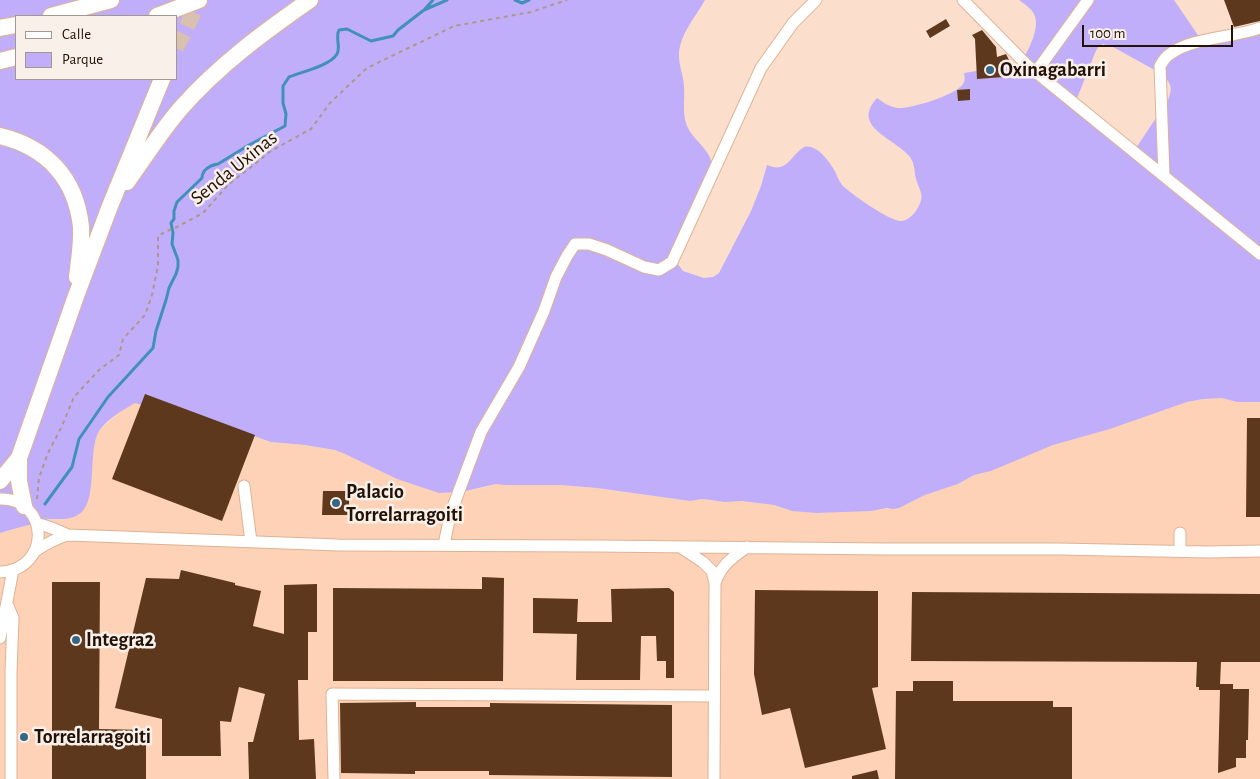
<!DOCTYPE html>
<html>
<head>
<meta charset="utf-8">
<style>
  body { margin:0 }
  #map { position:relative; width:1260px; height:779px; overflow:hidden; background:#fbdfcc; font-family:"Alegreya Sans",sans-serif }
  canvas { display:block }
  .legend { position:absolute; left:15px; top:15px; width:162px; height:65px; box-sizing:border-box; background:#faf0ea; border:1px solid #a4978f; margin:0; padding:6px 9px; list-style:none; font-size:15px; color:#221207 }
  .legend li { display:flex; align-items:center; gap:10px; height:25px }
  .legend b { width:25px; border:1px solid #a4978f }
  .scale { position:absolute; left:1082px; top:25px; width:151px; height:22px; box-sizing:border-box; border:2px solid #221207; border-top:0; padding-left:6px; font-size:15px; line-height:18px; white-space:nowrap; color:#221207; -webkit-text-stroke:4px #faf0ea; paint-order:stroke }
</style>
</head>
<body>
<div id="map">
<canvas width="1260" height="779"></canvas>
<ul class="legend">
<li><b style="height:6px;background:#fff"></b>Calle</li>
<li><b style="height:14px;background:#c1aefa"></b>Parque</li>
</ul>
<div class="scale">100 m</div>
</div>
<script>
const c = document.querySelector('canvas').getContext('2d');
c.lineJoin = 'round';
function paint(path, color) {
  c.fillStyle = color;
  c.fill(path, 'evenodd');
}
function strokePath(path, color, width, dash) {
  c.strokeStyle = color;
  c.lineWidth = width;
  c.lineCap = dash ? 'butt' : 'round';
  c.setLineDash(dash || []);
  c.stroke(path);
}
function label(font, color, halo, rows, align = 'center') {
  c.font = font + ' "Alegreya Sans",sans-serif';
  c.lineWidth = 5;
  c.setLineDash([]);
  c.textBaseline = 'middle';
  c.strokeStyle = halo;
  c.fillStyle = color;
  for (const [text, x, y, turn = 0] of rows) {
    c.save();
    c.translate(x, y);
    c.rotate((+turn || 0) * Math.PI / 180);
    c.textAlign = isNaN(turn) ? turn : align;
    if (halo) c.strokeText(text, 0, 0);
    c.fillText(text, 0, 0);
    c.restore();
  }
}
const built = new Path2D(`
  M1222,398L1237,402H1260V779H0V533L52,519H68L79,515L90,491L94,449L95,440L98,433L106,424L121,412L135,402L197,420L245,433L271,442L305,445L335,450L345,454L397,479L439,493L461,492L486,487L496,484L504,485H560L597,488L689,501L702,499L710,501H742L774,505L792,511L816,513L899,508L925,495L958,484L974,475L991,471L1053,445L1110,429L1187,402L1203,399Z`);
const green = new Path2D(`
  M0,0H705C695,18 679,35 679,56C679,67 684,77 684,87C685,100 682,114 687,126C693,140 709,148 712,164L677,263L683,271L704,278L713,277L719,273L751,211L761,186L767,165C787,174 790,156 804,147C816,144 827,159 833,168C837,174 838,180 842,185C851,194 888,220 900,221C907,221 912,216 916,211C919,206 923,199 921,193C920,188 917,184 916,179C914,171 915,164 910,157C895,138 850,127 877,98C883,102 889,107 898,108C911,109 956,95 963,84C965,81 965,77 964,73L1001,67L1021,63C1028,51 1041,27 1034,14C1031,8 1024,4 1019,0H1174L1204,44C1223,42 1242,40 1260,33V402H1237L1222,398L1203,399L1187,402L1110,429L1053,445L991,471L974,475L958,484L925,495L899,508L893,509L887,508L871,511L816,513L792,511L774,505L742,501L725,502L702,499L690,501L597,488L560,485H504L496,484L461,492L439,493L397,479L345,454L335,450L305,445L271,442L245,433L198,421L135,403C123,410 107,419 99,431C87,451 99,503 78,515C69,520 61,519 52,519C47,519 42,521 37,523C25,526 12,529 0,533ZM16,16H176V79H16ZM1103,44L1113,47L1160,73C1170,82 1174,86 1168,100L1134,151L1074,106L1095,53L1098,47Z`);
const stream = new Path2D(`
  M515,0L522,3L529,0
  M425,9L433,0
  M45,504L72,467L79,439L108,397L153,348L156,331L166,300L169,288L176,274L178,267V260L172,244L173,233L171,223L174,219V211L177,202L202,178C202,170 210,165 218,164L249,145L285,126L286,114L283,103V86L289,77C301,72 330,66 337,54C341,47 335,38 339,30L347,29L371,41L393,36L398,30L424,10L447,0`);
const building = new Path2D(`
  M1224,0H1260V21L1234,27Z
  M946,19L950,26L930,38L926,31Z
  M982,30L996,47L997,57L1006,54L1009,60L1004,63V77L977,79L975,39L972,35Z
  M970,89V100L958,101L957,90Z
  M145,394L255,435L222,521L112,479Z
  M1247,418H1260V517H1246Z
  M323,491H349V515H322Z
  M181,570L235,583V585L261,591L253,626L284,634V585L317,584V632H308V680H298L299,740L314,739L316,779H249L248,742H253L265,694L239,687L231,722L220,721L221,756H162V719L115,708L146,578L179,579Z
  M482,577L504,578L503,681H333V588L482,589Z
  M52,582H100L99,729L146,730V779H52Z
  M669,588L674,592V678H666V661H657L656,636H641L640,680H576L577,634L533,633V598L578,599L577,622H612L611,589Z
  M755,590L878,591V687L872,688L886,749L805,768L790,708L762,715L754,674Z
  M912,592L1260,594V662H1221L1220,684H1233V689H1249L1248,740H1246V758H1236V767L1218,773L1220,690H1199V687H1196L1197,662L911,661Z
  M913,681H953V701H1053V707H1072V779H895L896,691H913Z
  M416,702V707H490V703L672,705V777L489,775V771H415V774L341,773L340,703Z
  M877,770L879,779H852V776Z`);
const highwayTunnel = new Path2D(`
  M176,48L200,0`);
const path = new Path2D(`
  M37,499L39,478L48,453L62,426L74,397L99,370L119,355L123,339L145,315L152,295L158,265V236L167,231L177,227L203,213L228,185L271,151L311,129L330,103L367,68L454,26L531,12L567,0`);
const minor = new Path2D(`
  M963,0L1027,65L1260,254
  M1036,72L1088,0
  M1164,176L1160,66C1163,61 1165,57 1170,54C1193,37 1233,38 1260,28
  M244,486L251,542
  M0,499C50,498 52,570 0,572
  M37,524C48,525 58,531 68,535L338,545L597,546L885,549H1058L1209,552L1260,551
  M444,545L450,515L481,432L519,367L544,311L556,277L567,256L575,244H589L607,250L644,267L659,270L672,262L761,68L793,23L816,0
  M680,547L703,562L712,571L715,583L714,779
  M35,551C46,544 56,538 68,535
  M1180,551V533
  M715,583C722,564 732,558 747,547
  M7,604L13,618L11,672V779
  M0,638L13,570
  M334,779L332,694L714,696`);
const highway = new Path2D(`
  M51,16L111,0
  M157,16L199,0
  M0,28L16,25
  M0,61L16,57
  M0,136C46,147 76,178 81,227C82,243 79,260 77,277
  M127,182C145,157 161,131 181,108C219,65 264,32 310,0
  M19,458V481L24,506
  M0,481L19,458L76,296L110,206L162,79`);
const markers = [
  [990,70,5,"#346784"],
  [336,503,5,"#346784"],
  [76,640,5,"#346784"],
  [24,737,5,"#346784"]
];
const poiNames = [
  ["Oxinagabarri",1000,70],
  ["Palacio",346,492],
  ["Torrelarragoiti",346,515],
  ["Integra2",86,640],
  ["Torrelarragoiti",34,737]
];
const streetNames = [
  ["Senda Uxinas",234,168,-39]
];
paint(built, '#fdd2b6');
paint(green, '#c1aefa');
strokePath(stream, '#4190bb', 3);
paint(building, '#5e381d');
strokePath(highwayTunnel, '#dac0ae', 16, [16, 8]);
strokePath(minor, '#dfb294', 13);
strokePath(highway, '#dfb294', 18);
strokePath(path, '#af9787', 2, [4, 4]);
strokePath(minor, '#fff', 11);
strokePath(highway, '#fff', 16);
for (const [x, y, r, color] of markers) {
  const dot = new Path2D();
  dot.arc(x, y, r, 0, 2 * Math.PI);
  c.fillStyle = color;
  c.fill(dot);
  strokePath(dot, '#faf0ea', 2);
}
label('bold 20px', '#221207', '#faf0ea', poiNames, 'left');
label('20px', '#221207', '#faf0ea', streetNames);
</script>
</body>
</html>
